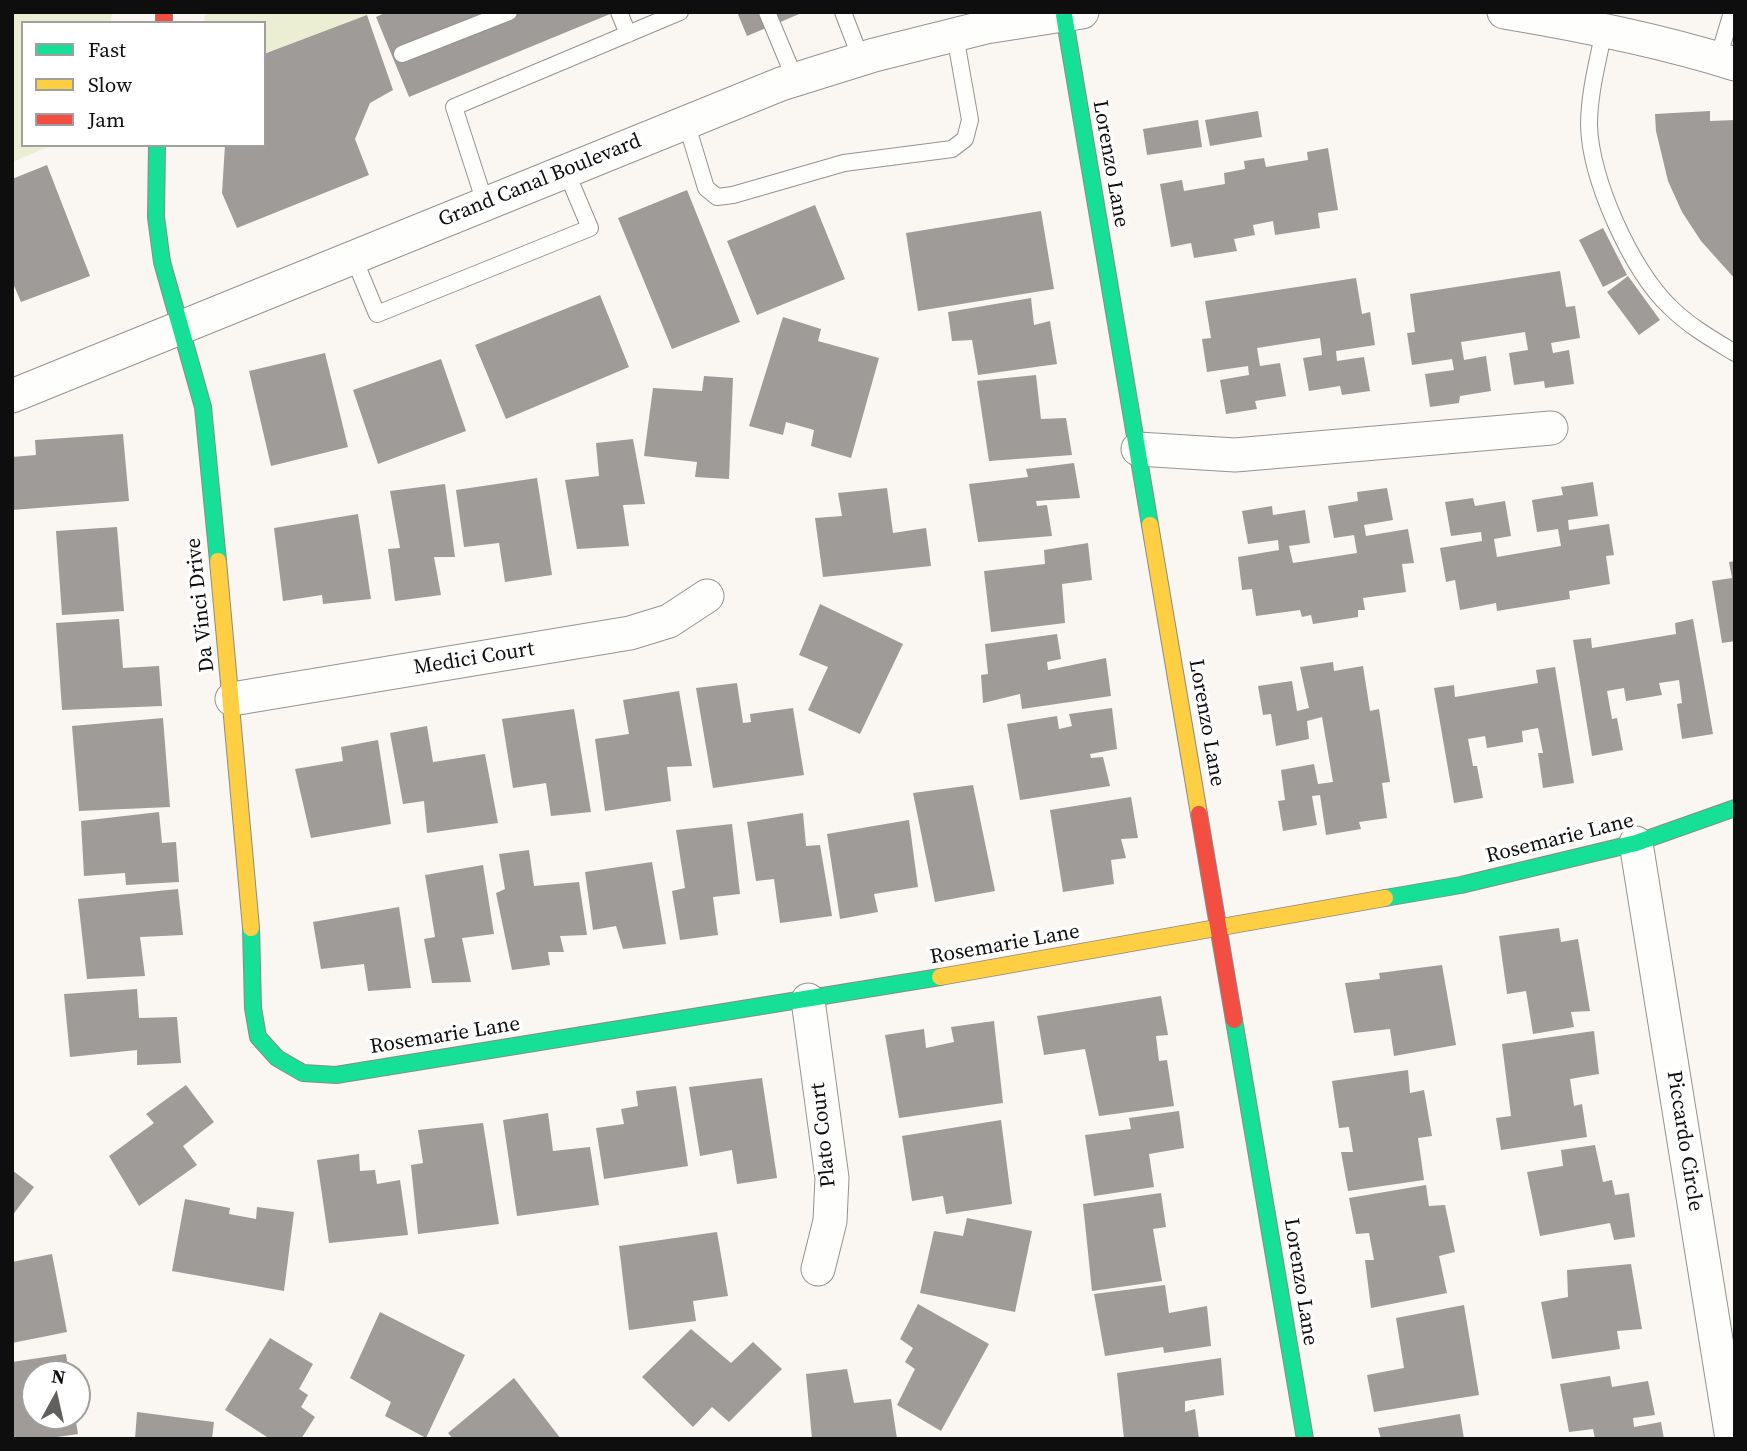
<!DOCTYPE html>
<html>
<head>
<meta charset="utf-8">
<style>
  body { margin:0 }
  #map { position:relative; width:1747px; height:1451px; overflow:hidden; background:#faf7f2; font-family:"Source Serif 4",serif }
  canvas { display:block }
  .frame { position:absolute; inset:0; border:14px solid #0e0e0e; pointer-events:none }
  .legend { position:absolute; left:21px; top:21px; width:245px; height:126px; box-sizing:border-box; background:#fff; border:2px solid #9f9f9f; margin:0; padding:9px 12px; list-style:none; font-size:21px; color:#0e0e0e }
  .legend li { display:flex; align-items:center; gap:14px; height:35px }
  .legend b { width:35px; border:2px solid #9f9f9f }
  .north { position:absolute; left:21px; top:1360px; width:70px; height:70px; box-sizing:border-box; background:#fff; border:2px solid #9f9f9f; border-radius:50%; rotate:8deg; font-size:19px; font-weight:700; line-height:28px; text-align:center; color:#0e0e0e }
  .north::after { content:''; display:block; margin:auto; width:24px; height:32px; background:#61605e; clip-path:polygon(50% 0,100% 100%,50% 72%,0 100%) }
</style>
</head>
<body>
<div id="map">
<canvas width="1747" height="1451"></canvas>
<div class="frame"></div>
<ul class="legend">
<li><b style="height:9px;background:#16e098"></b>Fast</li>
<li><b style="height:9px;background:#ffcf43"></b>Slow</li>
<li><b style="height:9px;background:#f24e42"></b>Jam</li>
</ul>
<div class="north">N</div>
</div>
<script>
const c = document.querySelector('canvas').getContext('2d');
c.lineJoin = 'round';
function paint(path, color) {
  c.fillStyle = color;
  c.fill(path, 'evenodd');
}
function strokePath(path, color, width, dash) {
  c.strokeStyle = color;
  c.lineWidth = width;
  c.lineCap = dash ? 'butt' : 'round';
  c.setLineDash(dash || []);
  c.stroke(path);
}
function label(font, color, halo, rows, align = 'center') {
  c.font = font + ' "Source Serif 4",serif';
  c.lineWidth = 7;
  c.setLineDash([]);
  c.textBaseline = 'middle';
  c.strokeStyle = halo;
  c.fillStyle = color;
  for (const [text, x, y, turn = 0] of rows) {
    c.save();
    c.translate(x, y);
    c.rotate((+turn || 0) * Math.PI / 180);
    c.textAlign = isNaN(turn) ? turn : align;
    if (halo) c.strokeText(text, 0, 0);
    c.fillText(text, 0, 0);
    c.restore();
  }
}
const green = new Path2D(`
  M12,12H112L111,23H23V145H53L12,162Z
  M205,12H375L264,56V23H204Z`);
const building = new Path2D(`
  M387,12H615L409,97L376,17Z
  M737,12H804L747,36Z
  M367,15L393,90L370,103L355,139L369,175L237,228L222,193L225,145H264V54Z
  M1258,111L1262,137L1210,146L1205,120Z
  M1710,111V121L1735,120V279L1701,241L1682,212L1668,181L1656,131L1655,114Z
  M1198,120L1202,147L1147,155L1143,129Z
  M1328,148L1338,210L1318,213L1320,228L1275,235L1273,221L1253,225L1255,235L1234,239L1237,251L1194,258L1191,243L1171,247L1160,184L1182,180L1184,191L1225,184L1224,173L1245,169L1244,161L1264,158L1266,167L1308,160L1307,152Z
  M47,165L90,276L21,302L12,281V179Z
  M687,190L740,322L672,349L618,218Z
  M815,205L845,279L757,315L727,241Z
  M1041,211L1054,289L918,311L906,233Z
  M1603,228L1627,275L1603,287L1579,240Z
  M1560,271L1566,307L1575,306L1580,338L1551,343L1553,353L1569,350L1574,384L1545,388L1544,381L1514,385L1509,353L1528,350L1525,332L1461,342L1464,360L1486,356L1491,391L1460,396L1459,403L1430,407L1425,374L1454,370L1452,359L1412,365L1407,333L1415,332L1410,294Z
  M1628,276L1660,320L1639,335L1607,292Z
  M1356,278L1362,314L1370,312L1375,345L1336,351L1337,361L1364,357L1370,391L1342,395L1340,386L1309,391L1303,358L1322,355L1320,338L1257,348L1260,366L1280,363L1286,396L1255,401L1257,409L1226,414L1220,380L1249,375L1248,366L1207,372L1202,339L1211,338L1205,301Z
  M600,295L629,367L506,419L475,345Z
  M1031,298L1034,325L1050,321L1057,364L978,375L972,340L952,341L948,312Z
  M783,317L821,329L818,341L879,358L851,458L811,446L814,430L786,422L783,435L749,426Z
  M325,353L348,447L271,466L249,371Z
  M441,359L466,431L378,464L353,390Z
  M1036,375L1041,419L1066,418L1072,455L989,461L977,381Z
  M704,376L733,378L729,479L695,477L697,462L644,456L653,388L702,391Z
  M123,434L129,501L12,510V457L36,455L35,440Z
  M633,439L645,504L623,505L629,546L577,549L565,480L599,476L596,443Z
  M1074,463L1080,498L1036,501L1037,506L1047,505L1052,536L978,542L969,484L1028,477L1026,469Z
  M537,478L552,575L505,582L499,543L464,547L456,490Z
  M1593,482L1598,516L1568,520L1569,530L1609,524L1614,555L1606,556L1610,584L1569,591L1570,599L1497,611L1496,603L1460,610L1455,580L1446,582L1440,548L1482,541L1481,532L1451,536L1445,502L1473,498L1475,506L1505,501L1511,536L1494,539L1497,557L1561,546L1558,529L1537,532L1532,500L1563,495L1561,487Z
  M445,484L455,557H434L441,595L395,601L388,549L400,548L390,491Z
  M887,488L893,533L926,528L931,566L823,577L815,518L842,516L838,493Z
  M1387,488L1393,520L1364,525L1366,536L1408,529L1414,563L1402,564L1406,592L1363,598L1365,610H1358V617L1313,624L1311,615L1302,617L1300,610L1256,616L1252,589L1242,590L1238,557L1279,550L1278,540L1248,544L1242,511L1272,506L1273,515L1305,510L1310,543L1289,546L1293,563L1357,553L1354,535L1334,538L1328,506L1358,501L1357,492Z
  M358,514L371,599L323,604L322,595L283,601L274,528Z
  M117,527L124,611L62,615L56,531Z
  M1088,543L1092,580L1062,584L1065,623L991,632L984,571L1045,564L1044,550Z
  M1735,561V641L1722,643L1712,581L1732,578L1729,562Z
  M820,604L903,644L860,734L808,710L828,667L799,655Z
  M119,619L123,668L159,666L162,706L62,710L56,623Z
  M1693,619L1713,734L1682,739L1677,704L1682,703L1679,680L1659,683L1662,695L1626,701L1624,688L1607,691L1612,719L1617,718L1623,750L1592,756L1573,640L1591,638L1592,648L1676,634L1675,623Z
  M1057,634L1061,659L1047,662L1048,670L1106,658L1111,696L1022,709L1020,694L983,703L981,675L988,674L985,644Z
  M1333,662L1334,671L1363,666L1370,711L1379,709L1390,782L1382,783L1387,818L1359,822L1361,829L1326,835L1320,795L1312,796L1317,825L1283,831L1278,801L1285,800L1281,770L1314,764L1318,784L1333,782L1322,717L1307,721L1309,739L1276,746L1271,714L1263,715L1258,686L1292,681L1297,711L1309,708L1300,667Z
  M1555,667L1574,783L1543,788L1538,753H1543L1538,728L1522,731L1523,742L1487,748L1485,736L1468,739L1473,766H1477L1483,798L1454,803L1434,688L1454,685L1455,697L1538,683L1536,670Z
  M737,683L743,723L751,722L750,714L793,708L804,775L713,788L696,688Z
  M679,691L692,766L667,767L671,801L605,811L595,739L629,734L623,700Z
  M1112,708L1117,749L1090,754L1091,758L1103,757L1110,786L1020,800L1007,724L1057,716L1059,729L1072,726L1069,714Z
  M574,709L591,812L551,816L546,783L513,788L502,719Z
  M163,718L170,807L79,811L72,726Z
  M427,726L433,762L485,754L498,823L427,833L424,801L403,804L390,733Z
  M378,740L391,824L311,838L295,769L343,761L341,747Z
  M973,785L995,891L935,902L913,793Z
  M1131,797L1138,838L1121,839L1126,858L1111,860L1114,884L1063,892L1050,810Z
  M159,812L162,843L176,842L179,882L126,885L125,873L84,876L81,821Z
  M803,813L806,846L820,845L832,916L780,923L774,879L756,881L747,822Z
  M909,820L918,887L874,894L878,912L840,919L827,834Z
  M732,824L740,894L713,897L718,935L680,940L672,891L685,888L676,830Z
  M529,850L534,886L579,882L587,935L560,936L564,952H548L550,965L512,970L496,893L505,889L499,854Z
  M652,862L666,944L623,949L616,926L593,930L585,872Z
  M483,865L494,934L462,938L471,982L432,983L424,939L435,937L425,875Z
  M178,889L183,935L140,937L145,976L87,979L78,899Z
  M399,907L411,988L368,991L364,964L321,969L313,922Z
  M1559,928L1561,942L1578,939L1590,1011L1571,1012L1574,1027L1533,1034L1526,991L1507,994L1499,936Z
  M1442,965L1456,1045L1394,1056L1390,1029L1354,1033L1345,983L1380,979L1379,973Z
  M137,989L139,1018L177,1017L181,1063L137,1065V1050L70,1057L64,994Z
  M1161,996L1168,1035L1156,1036L1159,1061L1167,1060L1174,1106L1099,1116L1085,1049L1044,1055L1037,1016Z
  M994,1021L1003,1103L899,1118L885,1035L924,1029L926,1048L954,1042L951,1027Z
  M1594,1031L1599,1074L1570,1079L1574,1106L1582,1104L1587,1137L1501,1150L1496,1118L1511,1116L1502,1044Z
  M1408,1070L1410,1093L1424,1090L1432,1136L1418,1138L1424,1180L1348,1191L1341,1152H1353L1349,1127L1339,1128L1332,1081Z
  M762,1078L777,1178L737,1184L732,1150L700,1156L689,1087Z
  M186,1085L214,1122L183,1146L197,1165L139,1206L109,1156L154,1123L146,1114Z
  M676,1086L688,1166L604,1179L596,1128L624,1124L621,1109L638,1106L636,1091Z
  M1179,1111L1184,1148L1149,1154L1154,1187L1094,1196L1085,1135L1131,1129L1129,1118Z
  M548,1113L553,1151L590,1147L599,1205L517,1216L503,1120Z
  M1001,1120L1012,1204L946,1214L943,1196L912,1201L902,1136Z
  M483,1123L499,1224L418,1234L411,1165L423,1163L418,1130Z
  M1595,1145L1603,1182L1612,1180L1615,1195L1629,1193L1635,1237L1614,1240L1610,1223L1540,1236L1527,1172L1563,1166L1561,1150Z
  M359,1154L360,1171L375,1170L377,1184L400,1180L408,1235L329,1243L317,1160Z
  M12,1170L34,1187L12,1216Z
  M1426,1185L1429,1206L1445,1205L1455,1252L1439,1256L1447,1293L1371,1308L1365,1260H1374L1369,1233L1356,1234L1349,1198Z
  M1161,1193L1166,1227L1153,1229L1162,1281L1092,1291L1083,1204Z
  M185,1199L230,1208L229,1214L256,1219L257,1207L294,1212L284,1291L172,1271Z
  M967,1218L1032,1231L1015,1312L920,1293L934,1231L963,1236Z
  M717,1232L728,1296L693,1301L696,1321L629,1330L619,1246Z
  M52,1254L67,1332L12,1343V1262Z
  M1631,1264L1642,1329L1617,1331L1620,1349L1552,1359L1541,1302L1568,1297L1567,1270Z
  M1165,1285L1169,1313L1207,1306L1211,1346L1164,1353L1163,1347L1105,1356L1094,1294Z
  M918,1304L989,1344L941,1431L897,1405L915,1369L905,1362L913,1348L900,1339Z
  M1464,1305L1479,1395L1374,1412L1367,1375L1404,1368L1396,1318Z
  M380,1312L465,1355L426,1438L385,1416L391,1402L350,1378Z
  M691,1329L731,1363L753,1342L782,1369L729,1422L712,1407L693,1427L642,1377Z
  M270,1338L313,1364L299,1389L308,1395L301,1407L315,1417L301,1439H270L225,1410Z
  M66,1354L69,1374H35V1416H75L78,1434L43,1439H12V1362Z
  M1221,1358L1224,1395L1185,1401V1412L1195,1409L1199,1439H1124L1117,1373Z
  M847,1369L854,1403L891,1399L897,1439H812L806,1374Z
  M1610,1376L1612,1387L1648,1381L1655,1415L1633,1418L1634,1427L1661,1422L1664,1439H1595L1593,1429L1569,1432L1560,1384Z
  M514,1378L561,1439H453L448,1433Z
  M137,1412L214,1422L212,1439H135Z
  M1460,1414L1464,1439H1381L1378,1428Z`);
const lane = new Path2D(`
  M619,12L628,34
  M767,12L795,79
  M843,12L861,59
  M1604,30C1598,61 1589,93 1589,125C1590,178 1631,270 1670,307C1689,326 1712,339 1735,353
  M402,54L509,12
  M1718,59L1732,12
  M686,122L706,188L717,197L733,195L844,163L952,149L965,139L970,120L955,35
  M485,203L454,107L680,12
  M353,256L377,314L590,228L566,171`);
const street = new Path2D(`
  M1504,12C1582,25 1659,40 1735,64
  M12,396L781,84L874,55L986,27L1082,12
  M1138,449L1235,455L1551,428
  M232,699L630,633L669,621L707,596
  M1636,843L1732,1439
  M808,1000L832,1178L830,1221L818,1269`);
const fast = new Path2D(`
  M1064,15L1150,525
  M157,145L156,217L162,262L203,407L218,561
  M1385,898L1461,885L1636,843L1735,808
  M251,928L253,1008L258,1037L277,1058L303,1073L336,1075L940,977
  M1234,1020L1305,1439`);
const slow = new Path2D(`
  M1150,525L1199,814
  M218,561L251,928
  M940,977L1385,898`);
const jam = new Path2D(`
  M164,12V23
  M1199,814L1234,1020`);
const streetNames = [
  ["Lorenzo Lane",1110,164,80],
  ["Grand Canal Boulevard",540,181,-22],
  ["Da Vinci Drive",201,605,-96],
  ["Medici Court",474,659,-9],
  ["Lorenzo Lane",1206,723,80],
  ["Rosemarie Lane",1560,839,-14],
  ["Rosemarie Lane",1005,945,-10],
  ["Rosemarie Lane",445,1036,-9],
  ["Plato Court",824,1135,-96],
  ["Piccardo Circle",1684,1141,81],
  ["Lorenzo Lane",1300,1282,81]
];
paint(green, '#ebeed3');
paint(building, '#9e9b98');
strokePath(lane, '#949391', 18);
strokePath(street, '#949391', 35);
strokePath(fast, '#8b8a87', 18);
strokePath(slow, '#8b8a87', 18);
strokePath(jam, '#8b8a87', 18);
strokePath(lane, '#fefefd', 16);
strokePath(street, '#fefefd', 33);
strokePath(fast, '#16e098', 16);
strokePath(slow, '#ffcf43', 16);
strokePath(jam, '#f24e42', 16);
label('21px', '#0e0e0e', '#fff', streetNames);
</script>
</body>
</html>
